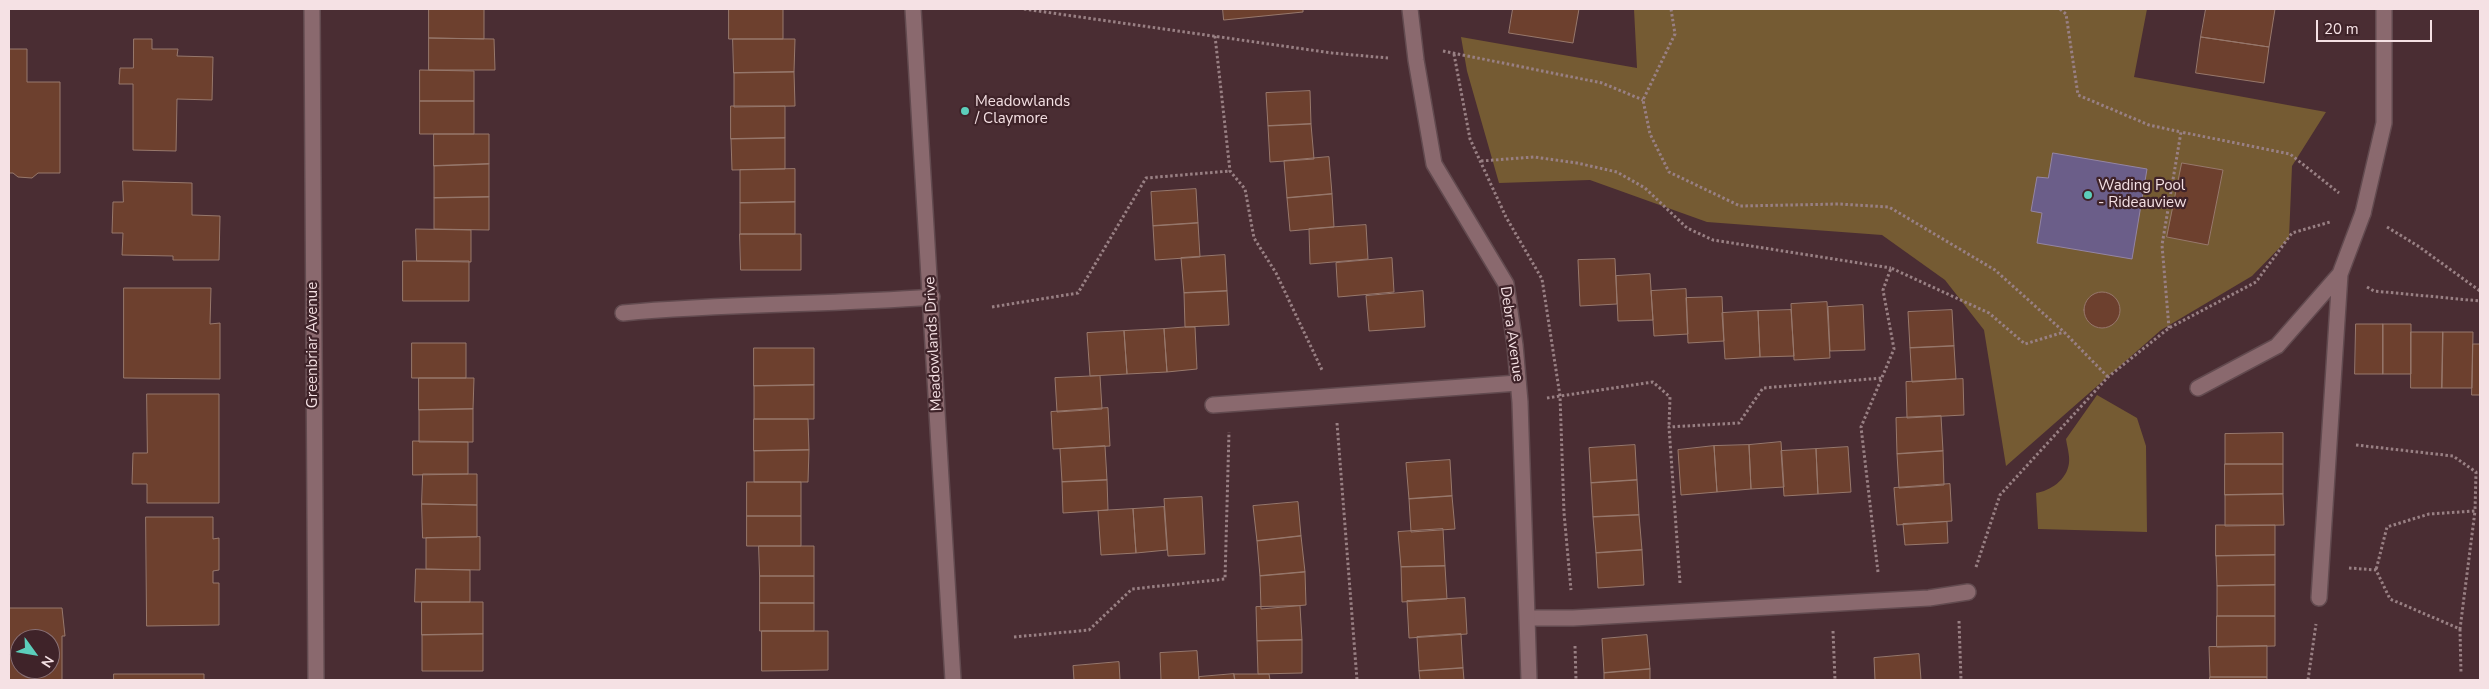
<!DOCTYPE html>
<html>
<head>
<meta charset="utf-8">
<style>
  body { margin:0 }
  #map { position:relative; width:2489px; height:689px; overflow:hidden; background:#4a2d33; font-family:"Nunito Sans",sans-serif }
  canvas { display:block }
  .frame { position:absolute; inset:0; border:10px solid #f5e1e4; pointer-events:none }
  .north { position:absolute; left:10px; top:629px; width:50px; height:50px; box-sizing:border-box; background:#3f2329; border:1px solid #886f74; border-radius:50%; rotate:122deg; font-size:14px; font-weight:700; line-height:20px; text-align:center; color:#f5e1e4 }
  .north::after { content:''; display:block; margin:auto; width:18px; height:22px; background:#5ccebb; clip-path:polygon(50% 0,100% 100%,50% 72%,0 100%) }
  .scale { position:absolute; left:2316px; top:20px; width:116px; height:22px; box-sizing:border-box; border:2px solid #f5e1e4; border-top:0; padding-left:6px; font-size:15px; line-height:18px; white-space:nowrap; color:#f5e1e4; -webkit-text-stroke:4px #3f2329; paint-order:stroke }
</style>
</head>
<body>
<div id="map">
<canvas width="2489" height="689"></canvas>
<div class="frame"></div>
<div class="north">N</div>
<div class="scale">20 m</div>
</div>
<script>
const c = document.querySelector('canvas').getContext('2d');
c.lineJoin = 'round';
function paint(path, color) {
  c.fillStyle = color;
  c.fill(path, 'evenodd');
}
function strokePath(path, color, width, dash) {
  c.strokeStyle = color;
  c.lineWidth = width;
  c.lineCap = dash ? 'butt' : 'round';
  c.setLineDash(dash || []);
  c.stroke(path);
}
function label(font, color, halo, rows, align = 'center') {
  c.font = font + ' "Nunito Sans",sans-serif';
  c.lineWidth = 4.5;
  c.setLineDash([]);
  c.textBaseline = 'middle';
  c.strokeStyle = halo;
  c.fillStyle = color;
  for (const [text, x, y, turn = 0] of rows) {
    c.save();
    c.translate(x, y);
    c.rotate((+turn || 0) * Math.PI / 180);
    c.textAlign = isNaN(turn) ? turn : align;
    if (halo) c.strokeText(text, 0, 0);
    c.fillText(text, 0, 0);
    c.restore();
  }
}
const green = new Path2D(`
  M1634,9H2147L2134,77L2326,112L2292,166L2289,238L2252,276L2161,330L2006,466L1984,330L1945,280L1882,235L1707,222L1590,180L1499,183L1467,71L1461,37L1637,68Z
  M2097,395L2137,418L2146,446L2147,532L2038,529L2036,493C2050,491 2067,480 2069,463C2070,456 2067,446 2066,439Z`);
const water = new Path2D(`
  M2053,153L2147,169L2132,259L2037,243L2042,213L2031,211L2037,177L2048,178Z`);
const building = new Path2D(`
  M429,9H484V39L429,38Z
  M729,9H783V39H729Z
  M1223,9H1303V12L1224,20Z
  M1513,9H1579L1573,43L1509,33Z
  M2206,9H2275L2269,47L2201,37Z
  M2201,37L2269,47L2264,83L2196,73Z
  M429,38L494,39L495,70H429Z
  M134,39H152V49H178L177,56L213,57L212,100L177,99L176,151L133,150V84H119L120,68H133Z
  M733,39H795L794,72L734,73Z
  M9,49H27V82H60V173H38L32,178L18,177L13,173H9Z
  M420,70L474,71V101H420Z
  M794,72L795,106L734,107V73Z
  M1310,91L1311,124L1268,126L1266,93Z
  M420,101H474V134H420Z
  M731,106H785V138L731,139Z
  M1311,124L1314,159L1270,162L1268,126Z
  M434,134H489V164L434,166Z
  M785,138V169L732,170L731,139Z
  M1329,157L1332,194L1287,198L1284,161Z
  M2182,163L2223,170L2208,245L2167,237Z
  M489,164V197L434,198V166Z
  M795,169V202L740,203V170Z
  M123,181L192,183V215L220,216L219,260H173V256L122,255L123,233H112L113,202H123Z
  M1196,189L1198,223L1153,226L1151,192Z
  M1332,194L1334,227L1290,231L1287,198Z
  M489,197V230L434,229V198Z
  M795,202V234H740V203Z
  M1198,223L1200,257L1155,260L1153,226Z
  M1366,225L1368,259L1310,264L1309,229Z
  M416,229L471,230V262L417,261Z
  M740,234H801V270H741Z
  M1225,255L1227,291L1184,293L1181,258Z
  M1392,258L1394,292L1338,297L1336,263Z
  M1615,259L1617,304L1580,306L1578,260Z
  M403,261H469V301H403Z
  M1650,274L1653,320L1618,321L1616,276Z
  M124,288H211L210,324L220,323V379L124,378Z
  M1686,289L1688,334L1654,336L1651,291Z
  M1227,291L1229,325L1185,327L1184,293Z
  M1423,291L1425,327L1369,331L1366,296Z
  M2084 310a18 18 0 1 1 36 0a18 18 0 1 1-36 0Z
  M1722,297L1724,341L1688,343L1686,298Z
  M1827,302L1830,358L1794,360L1791,304Z
  M1863,305L1865,350L1830,351L1828,307Z
  M1791,310L1794,356L1760,357L1758,311Z
  M1952,310L1954,346L1910,348L1908,312Z
  M1758,311L1760,357L1725,359L1722,313Z
  M2356,324H2383V374H2355Z
  M2383,324H2411V374H2383Z
  M1185,327H1195L1197,369L1167,372L1164,329Z
  M1164,329L1167,372L1127,374L1124,331Z
  M1124,331L1127,374L1090,376L1087,333Z
  M2411,332H2443L2442,388H2411Z
  M2443,332H2473L2472,388H2442Z
  M412,343H466V378H412Z
  M2473,344H2480V395H2472Z
  M1954,346L1956,379L1912,382L1910,348Z
  M754,348H814V385L754,386Z
  M1100,376L1102,409L1057,412L1055,378Z
  M419,378H474L473,409L419,410Z
  M1963,379L1964,415L1907,418L1906,382Z
  M814,385V419H754V386Z
  M147,394H219V503H147V484H132L133,453H147Z
  M1108,408L1110,446L1053,449L1051,412Z
  M473,409V442H419V410Z
  M1941,416L1943,451L1897,454L1896,418Z
  M754,419H808L809,450L754,451Z
  M2283,433V464H2225V434Z
  M413,441L468,442V474L413,475Z
  M1781,442L1784,487L1751,489L1749,445Z
  M1635,445L1637,480L1591,483L1589,448Z
  M1749,445L1751,489L1717,492L1714,446Z
  M1105,446L1107,480L1062,482L1060,449Z
  M1714,446L1717,492L1681,495L1678,450Z
  M1848,447L1851,492L1818,494L1816,449Z
  M1816,449L1818,494L1784,496L1781,451Z
  M809,450L808,482H754V451Z
  M1943,451L1944,485L1899,488L1897,454Z
  M1450,460L1452,496L1409,499L1406,463Z
  M2225,464H2283V494L2225,495Z
  M423,474H477V505L422,504Z
  M1107,480L1108,510L1063,513L1062,482Z
  M1637,480L1639,515L1593,517L1591,483Z
  M747,482H801V516H747Z
  M1950,484L1952,521L1897,525L1894,488Z
  M2283,494L2284,525L2225,526V495Z
  M1452,496L1455,529L1411,532L1409,499Z
  M1202,497L1205,554L1168,556L1164,499Z
  M1298,502L1301,536L1257,541L1253,506Z
  M422,504L477,505V537L423,538Z
  M1164,507L1167,550L1136,553L1133,509Z
  M1133,509L1136,553L1101,555L1098,511Z
  M1639,515L1642,550L1596,553L1593,517Z
  M747,516H801V546H747Z
  M146,517H213V539L219,538V570L213,571V583H219V625L147,626Z
  M1947,522L1948,543L1905,545L1903,524Z
  M2216,525H2275V555L2216,556Z
  M1443,529L1445,566L1401,567L1398,532Z
  M1301,536L1305,572L1260,576L1257,541Z
  M480,537V570L426,569V538Z
  M759,546H814V576H760Z
  M1642,550L1644,585L1598,588L1596,553Z
  M2275,555V585L2217,586L2216,556Z
  M1445,566L1447,599L1402,602L1401,567Z
  M416,569L470,570V602H415Z
  M1305,572L1306,605L1261,609L1260,576Z
  M760,576H814V603H760Z
  M2275,585V616H2217V586Z
  M1465,598L1467,634L1409,638L1407,601Z
  M422,602H483V634L422,635Z
  M760,603H814V631H760Z
  M1300,606L1302,640L1257,641L1256,607Z
  M9,608H62L65,636H62V680H9ZM20,639H50V669H20Z
  M2217,616H2275V646L2217,647Z
  M762,631H828V670L762,671Z
  M483,634V671H422V635Z
  M1461,634L1463,668L1419,671L1417,637Z
  M1647,635L1650,669L1604,673L1602,639Z
  M1302,640V673L1258,674L1257,641Z
  M2267,646V677H2210L2209,647Z
  M1197,651L1199,680H1161L1160,653Z
  M1919,654L1921,680H1875L1874,658Z
  M1119,662L1120,680H1074L1073,666Z
  M1463,668L1464,680H1420L1419,671Z
  M1650,669V680H1604V673Z
  M114,674H204V680H114Z
  M1234,674H1269L1270,680H1235Z
  M1234,674L1235,680H1199V677Z
  M2210,677H2267V680H2210Z`);
const path = new Path2D(`
  M1024,9L1332,53L1388,58
  M1671,9L1675,34L1643,100L1650,134L1669,172L1740,206L1839,204L1889,207L1995,270L2064,332L2108,377
  M2060,9L2066,14L2078,95L2149,125L2181,132
  M1215,36L1230,171L1245,189L1254,238L1276,273L1322,370
  M1443,51L1602,83L1643,100
  M1454,54L1470,139L1506,217L1542,279L1560,396L1564,513L1571,590
  M1481,161L1534,157L1577,163L1617,172L1645,188L1687,228L1713,240L1891,268
  M2387,227L2418,246L2480,291
  M2367,287L2374,291L2480,301
  M992,307L1078,293L1146,178L1230,171
  M2169,328L2162,245L2181,132L2290,154L2339,193
  M1547,398L1653,382L1670,397L1669,427
  M1337,423L1357,680
  M2356,445L2453,456L2476,472L2475,511
  M1976,567L2000,495L2108,377L2169,328L2256,282L2292,233L2330,222
  M2349,568L2376,570L2390,599L2460,629L2475,511L2429,514L2387,527L2376,570
  M1878,572L1861,427L1894,349L1883,290L1891,268L1989,313L2025,344L2064,332
  M1680,583L1669,427L1739,423L1763,388L1882,378
  M1959,621L1961,680
  M2460,629L2461,674
  M1833,631L1835,680
  M1014,637L1089,630L1132,589L1225,579L1229,432
  M1575,646L1576,680
  M2308,680L2316,624`);
const lane = new Path2D(`
  M623,313C726,303 829,305 932,297
  M2198,388L2277,346L2340,274L2363,213
  M1213,405L1518,383
  M2319,598L2340,274
  M1528,618H1573L1929,598L1968,592`);
const street = new Path2D(`
  M312,9L316,680
  M1410,9L1416,60L1434,164L1506,284L1515,345L1520,402L1529,680
  M2363,213L2384,123V9`);
const secondary = new Path2D(`
  M913,9L953,680`);
const markers = [
  [965,111,5,"#5ccebb"],
  [2088,195,5,"#5ccebb"]
];
const poiNames = [
  ["Meadowlands",975,102],
  ["/ Claymore",975,119],
  ["Wading Pool",2098,186],
  ["- Rideauview",2098,203]
];
const streetNames = [
  ["Debra Avenue",1511,334,82],
  ["Meadowlands Drive",934,344,-93],
  ["Greenbriar Avenue",313,345,-90]
];
paint(green, '#755b33');
paint(water, '#6b5e89');
strokePath(water, '#9485a4', 1);
paint(building, '#6d402e');
strokePath(building, '#97786c', 1);
strokePath(lane, '#624a4f', 18);
strokePath(street, '#624a4f', 18);
strokePath(secondary, '#624a4f', 18);
strokePath(path, '#998084', 3, [2.5, 2.5]);
strokePath(lane, '#8a696e', 15);
strokePath(street, '#8a696e', 15);
strokePath(secondary, '#8a696e', 15);
for (const [x, y, r, color] of markers) {
  const dot = new Path2D();
  dot.arc(x, y, r, 0, 2 * Math.PI);
  c.fillStyle = color;
  c.fill(dot);
  strokePath(dot, '#3f2329', 2);
}
label('15px', '#f5e1e4', '#3f2329', poiNames, 'left');
label('15px', '#f5e1e4', '#3f2329', streetNames);
</script>
</body>
</html>
